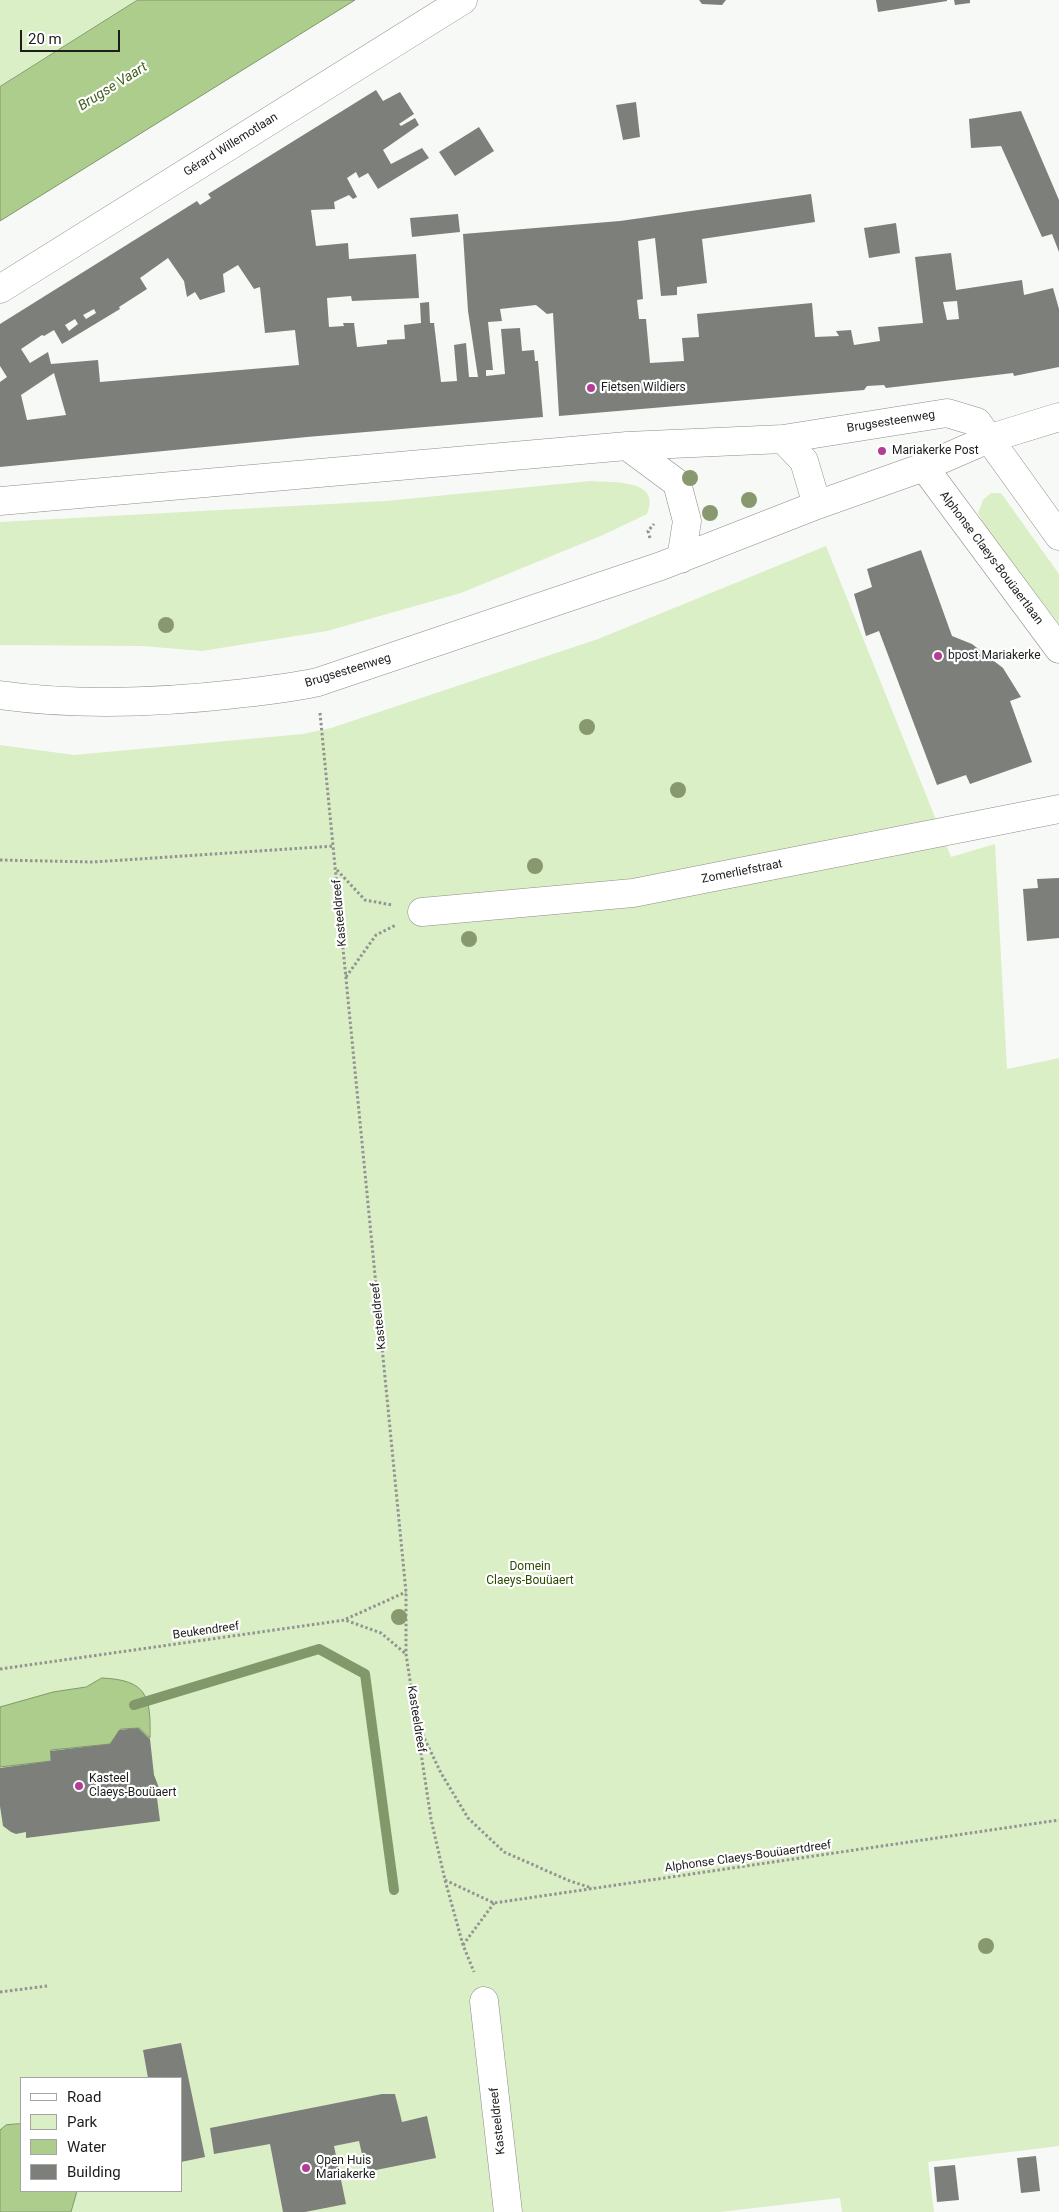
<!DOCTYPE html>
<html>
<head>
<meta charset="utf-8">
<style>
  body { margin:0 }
  #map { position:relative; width:1059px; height:2212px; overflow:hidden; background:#f7f9f6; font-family:Roboto,sans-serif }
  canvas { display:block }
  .legend { position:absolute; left:20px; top:2077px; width:162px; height:115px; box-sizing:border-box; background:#fff; border:1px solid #a5a5a4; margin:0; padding:6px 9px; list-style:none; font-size:15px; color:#1d1e1c }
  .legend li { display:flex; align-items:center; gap:10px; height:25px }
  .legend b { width:25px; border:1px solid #a5a5a4 }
  .scale { position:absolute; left:20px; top:30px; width:100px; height:22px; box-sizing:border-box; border:2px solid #1d1e1c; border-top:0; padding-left:6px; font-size:15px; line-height:18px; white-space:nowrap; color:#1d1e1c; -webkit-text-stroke:4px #fff; paint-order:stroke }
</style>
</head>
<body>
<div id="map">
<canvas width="1059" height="2212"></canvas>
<ul class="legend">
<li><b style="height:6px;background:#fff"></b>Road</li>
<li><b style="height:14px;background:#daefc5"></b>Park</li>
<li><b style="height:14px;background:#accd8c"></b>Water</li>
<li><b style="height:14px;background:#7d7f7b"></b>Building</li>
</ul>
<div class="scale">20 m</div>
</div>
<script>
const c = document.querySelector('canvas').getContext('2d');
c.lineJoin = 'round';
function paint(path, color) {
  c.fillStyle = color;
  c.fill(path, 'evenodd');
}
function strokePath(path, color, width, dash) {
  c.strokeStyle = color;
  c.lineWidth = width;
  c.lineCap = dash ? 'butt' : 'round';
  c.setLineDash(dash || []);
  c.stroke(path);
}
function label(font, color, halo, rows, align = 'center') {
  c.font = font + ' Roboto,sans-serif';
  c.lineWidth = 4.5;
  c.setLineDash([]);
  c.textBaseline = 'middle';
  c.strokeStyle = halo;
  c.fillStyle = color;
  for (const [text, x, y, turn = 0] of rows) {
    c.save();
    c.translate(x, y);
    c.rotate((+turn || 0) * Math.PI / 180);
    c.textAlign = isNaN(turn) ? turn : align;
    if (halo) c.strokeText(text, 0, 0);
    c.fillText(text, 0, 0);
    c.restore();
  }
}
const green = new Path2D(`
  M0,0H138L0,87Z
  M591,481C612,483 662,478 647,514L603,535L461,593L327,631L202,651L142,646L0,645V522L385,501Z
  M991,493H1001L1059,574V624L987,530L978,513L983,500Z
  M826,546L951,857L995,844L1007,1069L1059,1058V2146L928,2162L934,2212H842L840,2198L720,2212H0V745L74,755L303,734L331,728L598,639ZM21,2078H181V2191H21Z`);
const water = new Path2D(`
  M138,0H355L0,221V87Z
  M102,1678C147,1680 151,1696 150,1738L139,1728L121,1729L110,1744L51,1750V1761L0,1767V1707L53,1692L86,1687Z
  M21,2124V2191H77L71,2212H0V2130L6,2125Z`);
const stream = new Path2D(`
  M134,1705L319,1649L365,1674L394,1890`);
const building = new Path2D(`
  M699,0H726L722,5L702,4Z
  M876,0H947V1L878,12Z
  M954,0H970V3L955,5Z
  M376,90L383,101L400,92L414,114L399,124L401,126L415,118L419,125L383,150L391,164L422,148L429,158L378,189L368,173L359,178L356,172L347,178L357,197L353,199L349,195L334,202L335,209L311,210L316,246L348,243L349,259L416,254L419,298L352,301L351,296L327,298L329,327L344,326L343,323H354L357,347L387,344V340L405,339L404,325L421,323L420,303L429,302L430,323H434L441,382L457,381L454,345L466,343L469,377H478L468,311L463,234L620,221L811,194L815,222L702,239L707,283L677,287V295L661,296L655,238L638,241L643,299L637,300L639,319H646L650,363L684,361L682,338L699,337L697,314L812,303L815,337L839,336L836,331L851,330L854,345L880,341L878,327L923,323L915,257L951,253L956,290L1022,280L1024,295L1053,288L1059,309V367L1014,376L1013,373L886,388L884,385L867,386L864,390L559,416L553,313L547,314L536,305L500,309L502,321L488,322L493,370H486V376L505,374L501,329L520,328L522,351L534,350L535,361H538L543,417L307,437L0,467V382L7,377L0,366V324L197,201L200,205L211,198L208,194ZM168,258L184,281L187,297L195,292L200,300L225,292L223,274L238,265L254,289L260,287L265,333L295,330L299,365L100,382L98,360L51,364L48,352L30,363L21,349L42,335L44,336L54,330L62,344L120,309L119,307L147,289L140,278ZM957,301L959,319L947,320L943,302ZM94,309L96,313L86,319L83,315ZM75,319L78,324L69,331L65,325ZM54,373L66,415L27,420L21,395Z
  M636,102L640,137L623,140L616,105Z
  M1021,111L1059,200V252L1052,234L1042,237L1001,146L971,148L969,119Z
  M479,127L494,151L455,176L439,152Z
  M458,214L460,232L412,237L410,218Z
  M896,223L900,253L869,258L864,228Z
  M921,550L952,636L972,644L1003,668L1021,697L1010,701L1032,762L970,784L966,775L937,785L879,631L866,636L854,594L872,587L867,569Z
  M1059,878V938L1027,941L1023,889L1038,888L1037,879Z
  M138,1728L150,1739L154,1775L163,1798H157L160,1821L26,1838V1832L16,1834L11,1832L3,1826L0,1806V1768L51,1761L50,1751L110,1744L119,1730Z
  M181,2043L205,2157L181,2162V2078H148L143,2050Z
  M382,2094H395L402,2122L427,2116L436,2158L366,2172L359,2141L334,2146L346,2204L305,2212H283L270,2144L214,2154L210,2128Z
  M1036,2156L1040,2191L1021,2193L1017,2158Z
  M955,2165L959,2200L937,2202L934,2167Z`);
const path = new Path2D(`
  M650,538L648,531L654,524
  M320,713L406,1592V1654L431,1819L445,1880L463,1945L474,1972
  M0,860L93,862L334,846
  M337,870L365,900L392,905
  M346,977L376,935L396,925
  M346,1619L406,1592
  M0,1669L345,1620L381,1633L406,1654
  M418,1725L441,1773L468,1818L504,1852L570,1881L592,1888
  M445,1880L494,1903L1059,1820
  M463,1945L494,1903
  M0,1992L47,1986`);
const minor = new Path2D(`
  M0,289L463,0
  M783,439L804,461L817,505
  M627,446L677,483L687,521L681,559
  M924,467L1059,649
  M0,501L627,446L783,439L947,413L977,422L1059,536
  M0,695C79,706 157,703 236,694C263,691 291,688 318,682L661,566L817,505L924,467L991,438L1059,417
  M422,912L633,893L1059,809
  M484,2001L508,2212`);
const trees = [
  [690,478],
  [749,500],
  [710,513],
  [166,625],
  [587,727],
  [678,790],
  [535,866],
  [469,939],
  [399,1617],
  [986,1946]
];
const markers = [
  [591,388,5,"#b33d94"],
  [882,451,5,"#b33d94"],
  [938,656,5,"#b33d94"],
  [79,1786,5,"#b33d94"],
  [306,2168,5,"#b33d94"]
];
const streetNames = [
  ["Gérard Willemotlaan",231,145,-32],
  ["Brugsesteenweg",891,422,-9],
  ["Alphonse Claeys-Bouüaertlaan",991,558,53],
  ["Brugsesteenweg",348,671,-17],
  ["Zomerliefstraat",742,872,-11],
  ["Kasteeldreef",340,913,-95],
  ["Kasteeldreef",379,1316,-96],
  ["Beukendreef",206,1631,-8],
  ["Kasteeldreef",416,1719,81],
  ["Alphonse Claeys-Bouüaertdreef",748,1857,-8],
  ["Kasteeldreef",498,2121,-96]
];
const poiNames = [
  ["Fietsen Wildiers",601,388],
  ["Mariakerke Post",892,451],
  ["bpost Mariakerke",948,656],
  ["Kasteel",89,1779],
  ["Claeys-Bouüaert",89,1793],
  ["Open Huis",316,2161],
  ["Mariakerke",316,2175]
];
const parkNames = [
  ["Domein",530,1567],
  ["Claeys-Bouüaert",530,1581]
];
const waterNames = [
  ["Brugse Vaart",113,87,-32]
];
paint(green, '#daefc5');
paint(water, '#accd8c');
strokePath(water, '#81986a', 1);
strokePath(stream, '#81986a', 10);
paint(building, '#7d7f7b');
strokePath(minor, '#8c8d8a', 29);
strokePath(path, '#939492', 3, [2.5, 2.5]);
strokePath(minor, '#fff', 28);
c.fillStyle = '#88986f';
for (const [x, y] of trees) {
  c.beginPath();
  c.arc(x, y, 8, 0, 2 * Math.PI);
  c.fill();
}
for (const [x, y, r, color] of markers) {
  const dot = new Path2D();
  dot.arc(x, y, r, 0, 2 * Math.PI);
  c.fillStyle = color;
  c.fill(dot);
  strokePath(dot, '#fff', 2);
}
label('12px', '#1d1e1c', '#fff', streetNames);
label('12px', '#1d1e1c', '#fff', poiNames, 'left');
label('12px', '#2d4900', '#fff', parkNames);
label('italic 14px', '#43601e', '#fff', waterNames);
</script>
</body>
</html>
